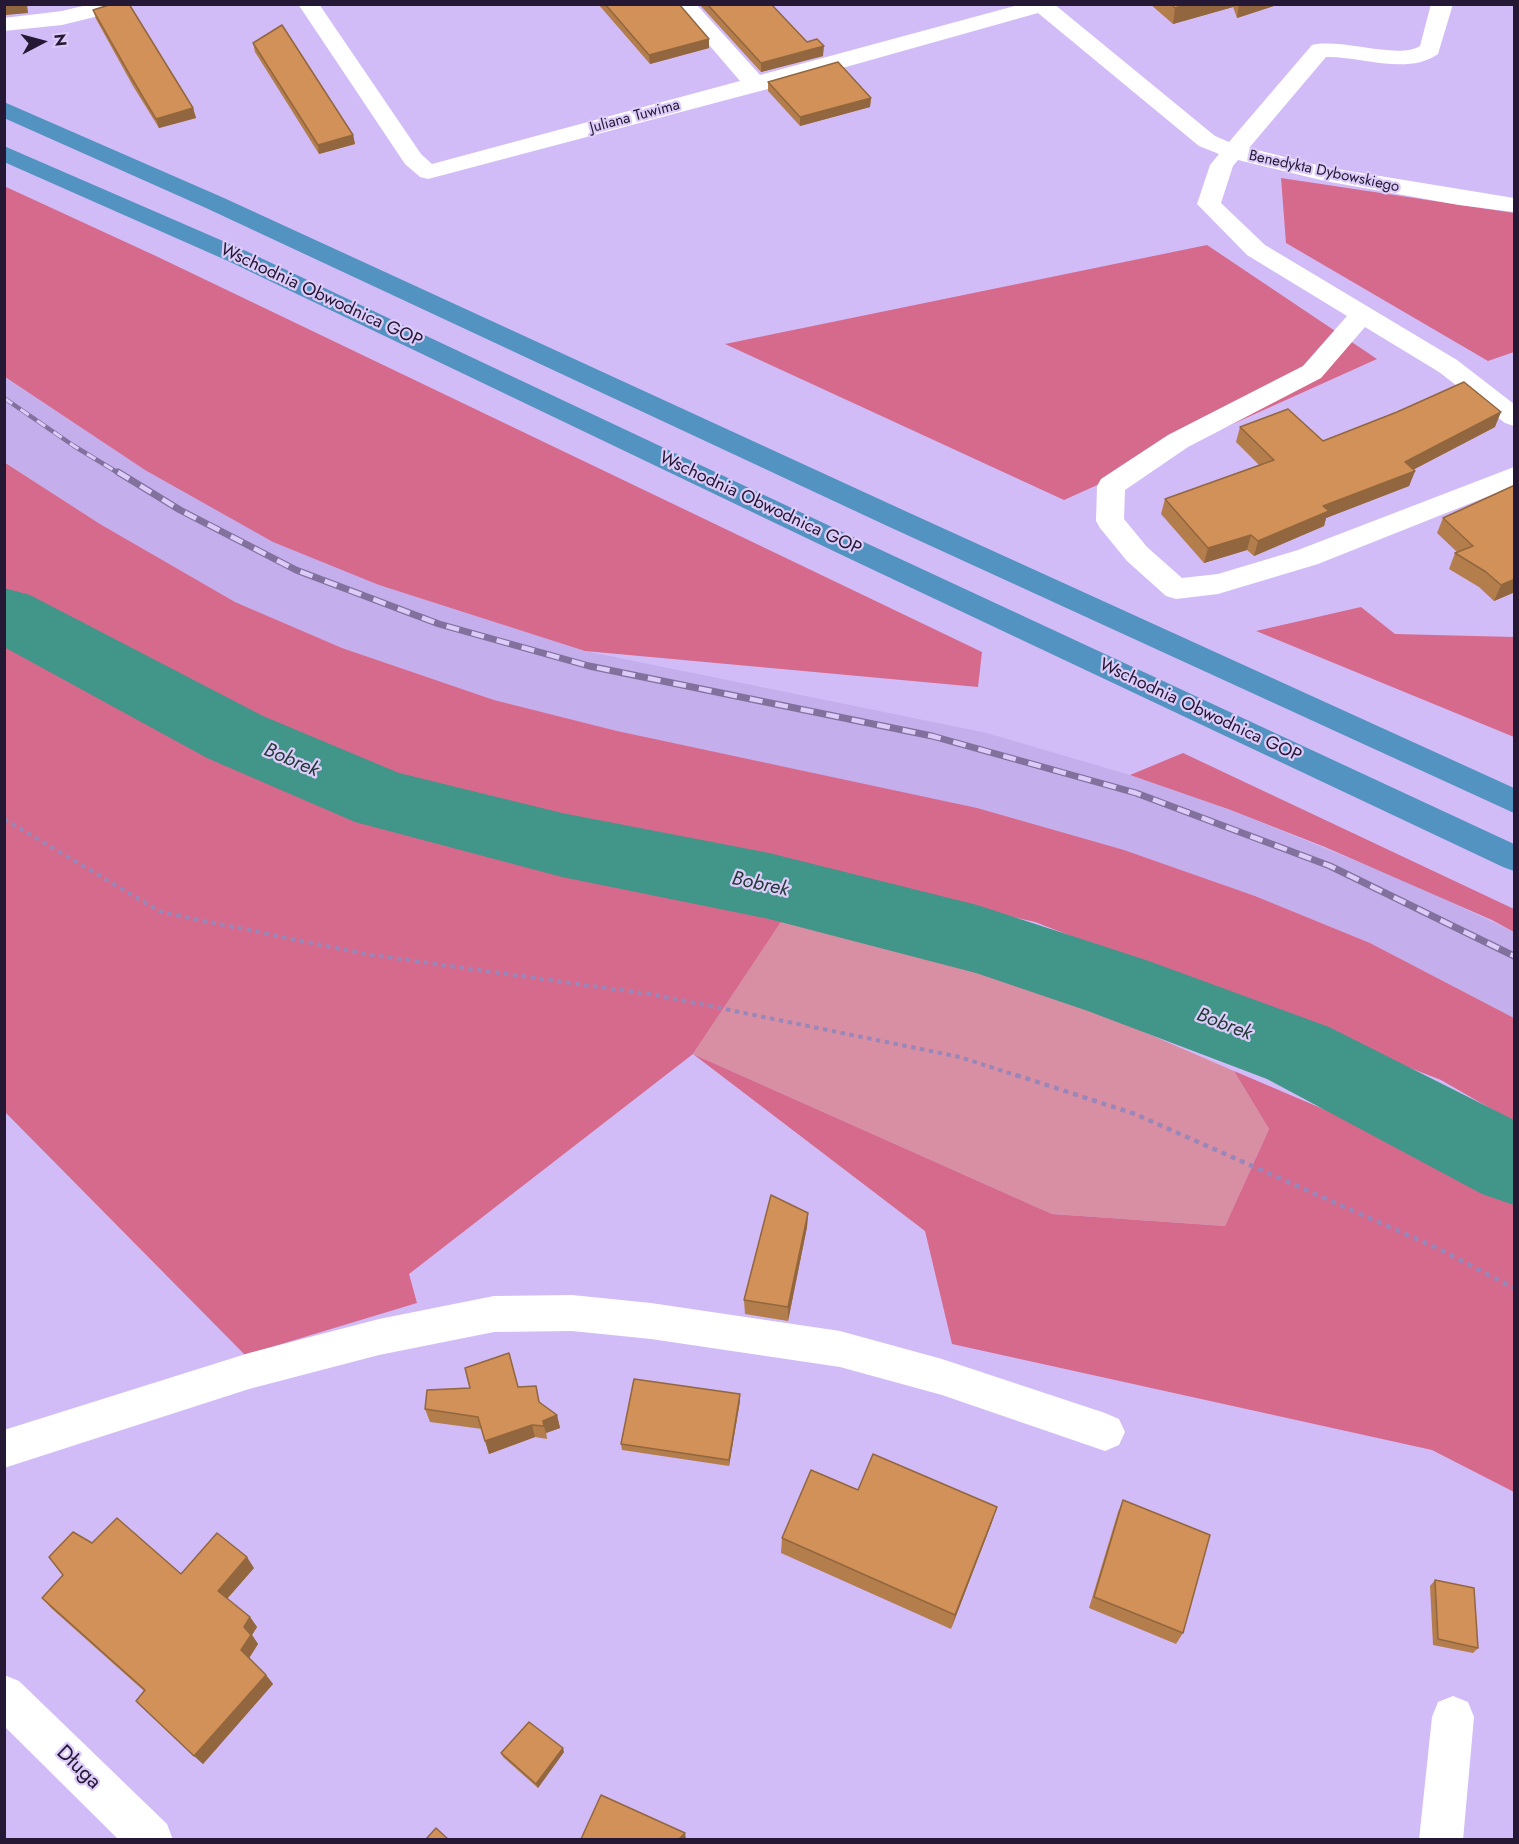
<!DOCTYPE html>
<html>
<head>
<meta charset="utf-8">
<style>
  body { margin:0 }
  #map { position:relative; width:1519px; height:1844px; overflow:hidden; background:#d2bcf7; font-family:Jost,sans-serif }
  canvas { display:block }
  .frame { position:absolute; inset:0; border:6px solid #241834; pointer-events:none }
  .north { position:absolute; left:12px; top:12px; width:60px; height:60px; -webkit-text-stroke:4px #ddccf9; paint-order:stroke; rotate:84deg; font-size:16px; font-weight:700; line-height:24px; text-align:center; color:#241834 }
  .north::after { content:''; display:block; margin:auto; width:21px; height:27px; background:#241834; clip-path:polygon(50% 0,100% 100%,50% 72%,0 100%) }
</style>
</head>
<body>
<div id="map">
<canvas width="1519" height="1844"></canvas>
<div class="frame"></div>
<div class="north">N</div>
</div>
<script>
const c = document.querySelector('canvas').getContext('2d');
c.lineJoin = 'round';
function paint(path, color) {
  c.fillStyle = color;
  c.fill(path, 'evenodd');
}
function strokePath(path, color, width, dash) {
  c.strokeStyle = color;
  c.lineWidth = width;
  c.lineCap = dash ? 'butt' : 'round';
  c.setLineDash(dash || []);
  c.stroke(path);
}
function label(font, color, halo, rows, align = 'center') {
  c.font = font + ' Jost,sans-serif';
  c.lineWidth = 4.5;
  c.setLineDash([]);
  c.textBaseline = 'middle';
  c.strokeStyle = halo;
  c.fillStyle = color;
  for (const [text, x, y, turn = 0] of rows) {
    c.save();
    c.translate(x, y);
    c.rotate((+turn || 0) * Math.PI / 180);
    c.textAlign = isNaN(turn) ? turn : align;
    if (halo) c.strokeText(text, 0, 0);
    c.fillText(text, 0, 0);
    c.restore();
  }
}
const built = new Path2D(`
  M4,377L145,470L379,585L585,651L987,733L1130,775L1228,809L1408,882L1514,932V1018L1370,943L1255,896L1124,850L617,731L494,700L342,648L235,602L100,524L5,462Z`);
const green = new Path2D(`
  M781,921L968,964L1091,1009L1234,1071L1269,1129L1225,1226L1052,1214L693,1054Z`);
const forest = new Path2D(`
  M1281,178L1514,213V352L1488,361L1286,243Z
  M4,186L158,257L982,652L978,687L585,651L379,585L273,542L145,470L5,377Z
  M1207,245L1377,359L1064,500L725,344Z
  M4,462L100,524L235,602L342,648L494,700L617,731L977,808L1124,850L1255,896L1370,943L1514,1018V1122L1441,1080L1035,922L814,872L693,1054L1052,1214L1225,1226L1269,1129L1234,1071L1396,1140L1514,1200V1492L1432,1450L952,1344L925,1231L693,1054L409,1274L417,1303L245,1355L5,1112Z
  M1361,607L1395,634L1514,637V737L1256,631Z
  M1183,753L1514,909V932L1492,920L1325,847L1228,809L1130,775Z`);
const river = new Path2D(`
  M4,588L30,595L263,716L399,773L562,813L769,853L977,905L1146,960L1329,1027L1514,1120V1205L1482,1194L1267,1079L1088,1011L976,973L769,919L562,877L355,822L207,758L4,647Z`);
const pathFar1 = new Path2D(`
  M4,819L161,912L365,954L656,995L960,1057L1021,1077`);
const path = new Path2D(`
  M1016,1075L1135,1114L1437,1248L1514,1288`);
const minor = new Path2D(`
  M91,4H129L127,9L62,25L4,31V18L62,11Z
  M298,4H319L421,154L432,164L740,81L674,4H696L760,75L1022,4H1054L1215,136L1229,142L1312,45C1342,38 1398,60 1420,46L1431,4H1453L1438,54C1406,76 1362,56 1326,57L1249,148L1325,167L1514,198V212L1459,205L1325,181L1238,160L1233,166L1221,203L1265,245L1457,360L1514,404V426L1505,423L1439,372L1365,327L1321,378L1188,447L1125,490L1124,519L1147,547L1182,578L1218,574L1298,550L1514,467V486L1318,564L1218,594L1176,599L1166,596L1127,561L1100,528L1096,521L1097,486L1101,479L1168,435L1303,366L1347,316L1247,255L1197,204L1210,165L1219,154L1199,146L1038,13L764,90L428,179L420,177L405,164Z
  M572,1295L651,1303L840,1331L942,1359L1105,1413L1119,1419L1125,1432L1119,1445L1105,1451L942,1395L840,1367L651,1339L572,1331L494,1332L379,1355L249,1389L4,1468V1430L249,1353L379,1319L494,1296Z
  M4,1675L19,1681L167,1824L173,1840H119L4,1726Z
  M1453,1696L1468,1702L1474,1717L1463,1840H1419L1432,1717L1438,1702Z`);
const highway = new Path2D(`
  M4,102L224,198L903,510L1514,788V813L883,524L206,208L4,118Z
  M4,146L246,251L866,543L1514,844V871L1503,867L846,557L228,261L4,162Z`);
const railFar1 = new Path2D(`
  M4,398L74,446L120,474`);
const rail = new Path2D(`
  M118,472L180,510L296,570L439,624L589,666L932,736L1136,793L1330,866L1514,956`);
const wall = new Path2D(`
  M598,4H679L709,48L650,64Z
  M699,4H771L807,42L823,56L761,72Z
  M1150,4H1280L1237,18L1233,7L1173,24Z
  M93,10L193,108L196,118L159,128L133,86L96,19Z
  M253,43L353,135L355,144L319,154L255,52Z
  M768,82L871,98L870,107L800,126L768,91Z
  M1240,427L1323,441L1495,427L1413,470L1415,471L1409,486L1326,518L1324,526L1254,556L1247,550L1204,563L1161,514L1165,499L1259,465L1236,442Z
  M1515,485V592L1494,601L1479,587L1449,569L1455,553L1457,552L1437,533L1443,518Z
  M808,1213L807,1227L788,1321L745,1314L744,1300Z
  M518,1387L557,1415L560,1428L546,1433L547,1439L535,1437L489,1454L482,1429L430,1422L425,1409L470,1388Z
  M740,1394V1401L729,1466L622,1450L621,1444Z
  M1123,1500L1183,1633L1176,1644L1089,1608L1118,1512Z
  M992,1522L951,1629L781,1553L782,1538Z
  M92,1543L181,1574L254,1568L227,1599L250,1617L257,1627L252,1635L258,1644L249,1658L266,1675L273,1684L203,1764L144,1709V1691L51,1608L42,1598Z
  M1435,1580L1478,1648L1473,1653L1433,1645L1430,1586Z
  M564,1752L538,1788L503,1757L501,1753Z`);
const shadedWall = new Path2D(`
  M4,4H27L28,13L6,15L4,11Z
  M1188,4H1233V7L1173,24L1175,8Z
  M1239,4H1280L1237,18Z
  M709,39V48L650,64L649,55Z
  M824,46L823,56L761,72V63Z
  M871,98L870,107L800,126V117Z
  M193,108L196,118L159,128L156,119Z
  M353,135L355,144L319,154L318,145Z
  M1501,412L1495,427L1399,477L1405,462Z
  M1415,471L1409,486L1326,518L1324,526L1254,556L1258,541L1323,506Z
  M1251,535L1247,550L1204,563L1208,548Z
  M1515,579V592L1494,601L1501,585Z
  M808,1213L807,1227L788,1321V1307Z
  M740,1394V1401L729,1466V1460Z
  M557,1415L560,1428L546,1433L547,1439L543,1421Z
  M532,1425L535,1437L489,1454L485,1441Z
  M997,1507L992,1522L951,1629L955,1615Z
  M247,1557L254,1568L225,1601L218,1591Z
  M250,1617L257,1627L252,1635L258,1644L248,1660L241,1650L244,1627Z
  M266,1675L273,1684L203,1764L194,1756Z
  M563,1748L564,1752L538,1788L536,1784Z
  M685,1833L686,1839H679Z`);
const building = new Path2D(`
  M112,4H129L193,108L156,119L131,77L93,10Z
  M605,4H679L709,39L649,55Z
  M707,4H771L807,42L817,39L824,46L761,63Z
  M1171,4H1188L1175,8Z
  M282,25L353,135L318,145L253,43Z
  M838,62L871,98L800,117L768,82Z
  M1464,382L1501,412L1405,462L1415,471L1323,506L1329,511L1258,541L1251,535L1208,548L1165,499L1274,460L1240,427L1288,409L1323,441L1397,412Z
  M1515,485V579L1501,585L1486,572L1455,553L1473,546L1443,518Z
  M771,1195L808,1213L788,1307L744,1300Z
  M509,1353L518,1387L536,1386L539,1402L557,1415L543,1421L544,1426L532,1425L485,1441L478,1417L425,1409L427,1390L470,1388L465,1368Z
  M634,1379L740,1394L729,1460L621,1444Z
  M873,1454L997,1507L955,1615L782,1538L811,1470L858,1490Z
  M1123,1500L1210,1535L1183,1633L1094,1597Z
  M117,1518L181,1574L217,1533L247,1557L218,1591L250,1617L244,1627L251,1635L241,1650L266,1675L194,1756L136,1701L145,1690L42,1598L63,1575L49,1557L73,1532L92,1543Z
  M1435,1580L1474,1588L1478,1648L1438,1639Z
  M529,1722L563,1748L536,1784L501,1753Z
  M601,1795L685,1833L679,1839H581Z
  M436,1828L448,1839H426Z`);
const farStreetnames = [
  ["Juliana Tuwima",635,117,-15],
  ["Benedykta Dybowskiego",1324,172,12]
];
const streetNames = [
  ["Wschodnia Obwodnica GOP",321,296,25],
  ["Wschodnia Obwodnica GOP",760,504,25],
  ["Wschodnia Obwodnica GOP",1200,711,25]
];
const waterNames = [
  ["Bobrek",291,761,23],
  ["Bobrek",760,885,12],
  ["Bobrek",1224,1025,21]
];
const nearStreetnames = [
  ["Długa",78,1768,44]
];
paint(built, '#c5aeec');
paint(green, '#d88fa3');
paint(forest, '#d66a8c');
paint(river, '#419589');
strokePath(pathFar1, '#9a87b9', 4, [4.5, 4.5]);
strokePath(path, '#9a87b9', 4.5, [5, 5]);
paint(minor, '#fff');
paint(highway, '#5393c1');
strokePath(railFar1, '#82719d', 4.5);
strokePath(rail, '#82719d', 7);
strokePath(railFar1, '#ddccf9', 3, [10]);
strokePath(rail, '#ddccf9', 4.5, [13]);
paint(wall, '#b47d4c');
paint(shadedWall, '#92663e');
paint(building, '#d19158');
strokePath(building, '#92663e', 1.5);
label('15px', '#241834', '#ddccf9', farStreetnames);
label('18px', '#241834', '#ddccf9', streetNames);
label('italic 20px', '#1f3a35', '#ddccf9', waterNames);
label('21px', '#241834', '#ddccf9', nearStreetnames);
</script>
</body>
</html>
